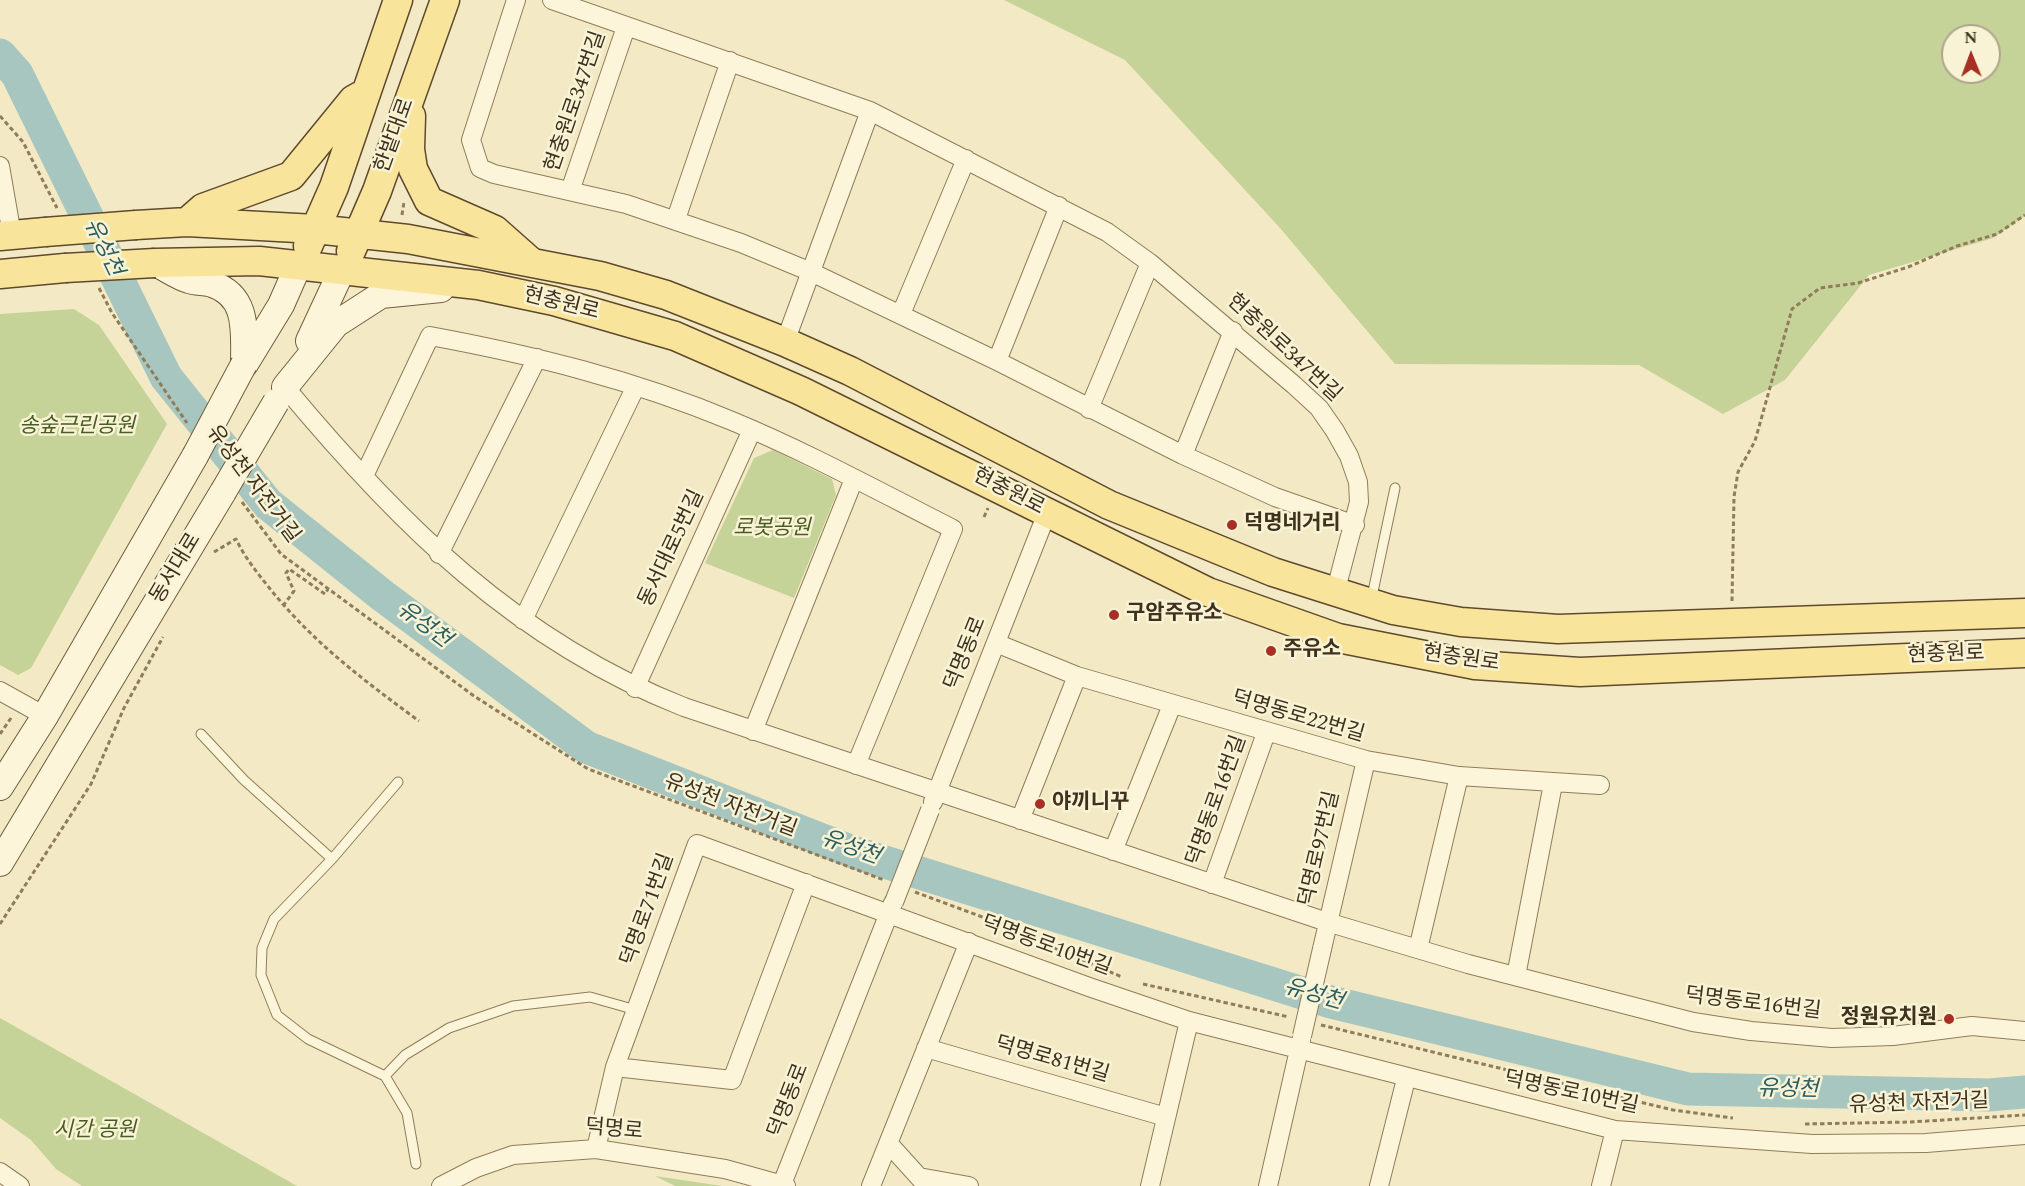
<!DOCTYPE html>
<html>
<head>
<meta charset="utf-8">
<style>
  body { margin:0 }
  #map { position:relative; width:2025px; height:1186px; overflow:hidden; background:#f3eac5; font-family:Spectral,serif }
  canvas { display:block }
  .north { position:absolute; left:1941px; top:24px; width:60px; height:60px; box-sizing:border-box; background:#f9f3d6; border:2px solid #afa58c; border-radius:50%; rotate:359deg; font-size:16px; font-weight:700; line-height:24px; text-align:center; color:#3f311e }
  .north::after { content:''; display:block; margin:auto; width:21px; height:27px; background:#a53023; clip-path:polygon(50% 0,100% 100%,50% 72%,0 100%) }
</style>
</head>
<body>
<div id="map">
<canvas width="2025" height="1186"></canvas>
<div class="north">N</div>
</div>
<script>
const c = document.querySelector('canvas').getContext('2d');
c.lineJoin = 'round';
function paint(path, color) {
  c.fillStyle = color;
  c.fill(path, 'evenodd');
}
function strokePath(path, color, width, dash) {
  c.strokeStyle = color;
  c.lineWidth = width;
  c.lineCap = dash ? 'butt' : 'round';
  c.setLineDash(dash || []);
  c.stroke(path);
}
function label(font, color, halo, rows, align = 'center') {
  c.font = font + ' Spectral,"Noto Sans KR",serif';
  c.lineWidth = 5;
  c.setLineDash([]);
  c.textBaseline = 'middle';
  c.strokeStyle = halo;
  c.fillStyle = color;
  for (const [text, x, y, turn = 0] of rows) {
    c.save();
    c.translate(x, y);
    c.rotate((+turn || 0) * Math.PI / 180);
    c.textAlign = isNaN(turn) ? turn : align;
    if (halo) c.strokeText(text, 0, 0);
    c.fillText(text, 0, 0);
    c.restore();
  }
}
const green = new Path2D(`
  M1004,0H2025V216L1993,238L1869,275L1785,380L1723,414L1639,365L1395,364L1280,228L1125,60ZM1953,36H1989V72H1953Z
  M74,309L99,325L167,424L31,668L18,675L0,665V314Z
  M773,450L832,479L836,495L794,598L705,563L754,458Z
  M0,1018L297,1186H82L56,1169L31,1140L0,1118Z
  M655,1176L722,1186H675Z`);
const river = new Path2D(`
  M0,55L17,74L166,377L268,504L383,596L586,747L853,852L1331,1002L1688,1089L1989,1095L2025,1092`);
const path = new Path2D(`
  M0,116L23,142L57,208
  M402,215L404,202
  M99,288L112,313L187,423
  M242,502L281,554L474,696L588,769L884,880
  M984,517L988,508
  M214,552L236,539C244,556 255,570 267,585C311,641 362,679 419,721
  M1732,601L1734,497L1738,472L1755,441L1792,309L1820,288L1858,283L1908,267L1957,246L1997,234L2025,215
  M283,606L294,591L286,573L289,569L325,594L328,589
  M0,734L11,718
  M915,892L985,918L1122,977
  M0,924L91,784L124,708L163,637
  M1143,984L1289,1017
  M1321,1025L1673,1110L1733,1118
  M1805,1124L1911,1122L2025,1115`);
const lane = new Path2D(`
  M1371,601L1395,488
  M201,734L244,780L332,859L274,919L262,948L261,975L277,1015L308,1039L385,1076L407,1113L416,1164
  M332,859L398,782
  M385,1076L405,1055L449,1028L513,1006L590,997L636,1010`);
const street = new Path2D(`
  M516,0L471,140L480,168L494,174L626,204L741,243L811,272L997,361L1183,455L1275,497L1355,525
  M552,0L870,111L1107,232L1150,263L1294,385L1319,408L1335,431L1349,456L1358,482L1359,502L1335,593
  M0,166L12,235
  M570,191L626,27
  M676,219L730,61
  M901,314L966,159
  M785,342L870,111
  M997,361L1059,206
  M285,387C398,523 516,641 684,707L1327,922L1468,964L1693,1022L1751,1031L1832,1038L1893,1036L1972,1026L2025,1031
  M1089,409L1150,263
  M1183,455L1233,331
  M364,476L430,336C533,355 634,380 732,421C807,452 880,492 953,529L856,765
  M439,554L537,358
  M523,620L636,386
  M996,643L1077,676L1366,760L1459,776L1600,785
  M635,688L752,430
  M0,691L45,716
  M753,731L854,479
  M933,802L1047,513
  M1020,820L1077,676
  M1113,851L1172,705
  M1212,884L1266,733
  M1322,949L1366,760
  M1418,949L1459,776
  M1516,976L1553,784
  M926,1048L1166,1117
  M615,1067L732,1080L806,883
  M889,1144L927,1186
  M596,1149L615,1067L697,844L1089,987L1189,1021L1615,1130L1812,1144L1926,1143L2025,1135
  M0,1172L20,1186
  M919,1177L969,1186
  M782,1184L893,903
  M441,1186L476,1168L513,1155L596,1149L725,1169L786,1186
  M871,1186L969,942
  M1150,1186L1189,1021
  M1268,1186L1301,1041
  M1379,1186L1406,1079
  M1601,1186L1615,1130`);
const secondary = new Path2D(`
  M155,263C166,268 178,277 189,280C196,283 205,281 212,284C249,296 244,332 244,364
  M309,341L342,270
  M245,364L281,305L299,264
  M285,387L336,324L381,295L441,289
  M0,787L45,716L195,456
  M0,863L223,492`);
const primary = new Path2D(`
  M411,116L410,149L413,169L429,201L495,230L530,261
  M187,222L203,208L291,176L353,100L360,96
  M136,225L187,222L315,229L408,239L600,276L666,295L785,342L850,371L1109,505L1273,572L1393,610L1461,622L1558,629L2025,613
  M0,236L45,232
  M308,246L334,187L398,0
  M351,251L377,191L445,0
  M155,263L259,261L478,285L554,301L675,336L801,391L1208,592L1338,638L1475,665L1580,672L2025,653
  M0,274L65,268`);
const streetBridge = new Path2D(`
  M894,902L930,810
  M1302,1036L1322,949`);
const secondaryBridge = new Path2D(`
  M195,456L244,364
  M223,492L276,402`);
const primaryBridge = new Path2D(`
  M45,232L136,225
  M65,268L155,263`);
const markers = [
  [1232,525,6,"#a53023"],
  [1114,615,6,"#a53023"],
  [1271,651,6,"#a53023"],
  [1040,804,6,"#a53023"],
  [1949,1019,6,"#a53023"]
];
const streetNames = [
  ["현충원로347번길",577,102,-71],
  ["한밭대로",396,136,-70],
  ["현충원로",561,305,14],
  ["현충원로347번길",1283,349,43],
  ["유성천 자전거길",252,485,53],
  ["현충원로",1008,493,27],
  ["동서대로5번길",673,549,-65],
  ["동서대로",177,569,-59],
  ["덕명동로",967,654,-68],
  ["현충원로",1946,656,-2],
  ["현충원로",1461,660,8],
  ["덕명동로22번길",1298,718,16],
  ["덕명동로16번길",1218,801,-70],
  ["유성천 자전거길",730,807,21],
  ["덕명로97번길",1321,849,-77],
  ["덕명로71번길",649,910,-70],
  ["덕명동로10번길",1046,947,20],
  ["덕명동로16번길",1753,1005,7],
  ["덕명로81번길",1052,1061,16],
  ["덕명동로10번길",1571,1094,12],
  ["덕명동로",790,1101,-69],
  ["유성천 자전거길",1919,1105,-2],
  ["덕명로",614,1131,5]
];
const parkNames = [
  ["송숲근린공원",77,428],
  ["로봇공원",772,530],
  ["시간 공원",95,1132]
];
const poiNames = [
  ["덕명네거리",1244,525],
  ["구암주유소",1126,615],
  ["주유소",1283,651],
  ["야끼니꾸",1052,804],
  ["정원유치원",1937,1019,"right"]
];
const waterNames = [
  ["유성천",102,248,64],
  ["유성천",423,626,37],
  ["유성천",850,849,20],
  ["유성천",1313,996,16],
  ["유성천",1788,1091,1]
];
paint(green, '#c5d298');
strokePath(river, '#a7c6c0', 33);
strokePath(lane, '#907c59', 11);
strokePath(street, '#907c59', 20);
strokePath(secondary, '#725d3c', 28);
strokePath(primary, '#5e492d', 31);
strokePath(path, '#907c59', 3, [4.5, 3]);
strokePath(lane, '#fcf5da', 9);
strokePath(street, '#fcf5da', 18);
strokePath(secondary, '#fcf5da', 26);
strokePath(primary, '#f8e59b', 28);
strokePath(streetBridge, '#907c59', 20, []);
strokePath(secondaryBridge, '#725d3c', 28, []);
strokePath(primaryBridge, '#5e492d', 31, []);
strokePath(streetBridge, '#fcf5da', 18);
strokePath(secondaryBridge, '#fcf5da', 26);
strokePath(primaryBridge, '#f8e59b', 28);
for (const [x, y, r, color] of markers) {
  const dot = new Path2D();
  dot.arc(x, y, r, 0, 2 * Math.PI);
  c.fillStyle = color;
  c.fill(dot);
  strokePath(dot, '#f9f3d6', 2);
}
label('21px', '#3f311e', '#f9f3d6', streetNames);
label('italic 21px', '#485d23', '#f9f3d6', parkNames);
label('bold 21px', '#3f311e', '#f9f3d6', poiNames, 'left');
label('italic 22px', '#2c5d60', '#f9f3d6', waterNames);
</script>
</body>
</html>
